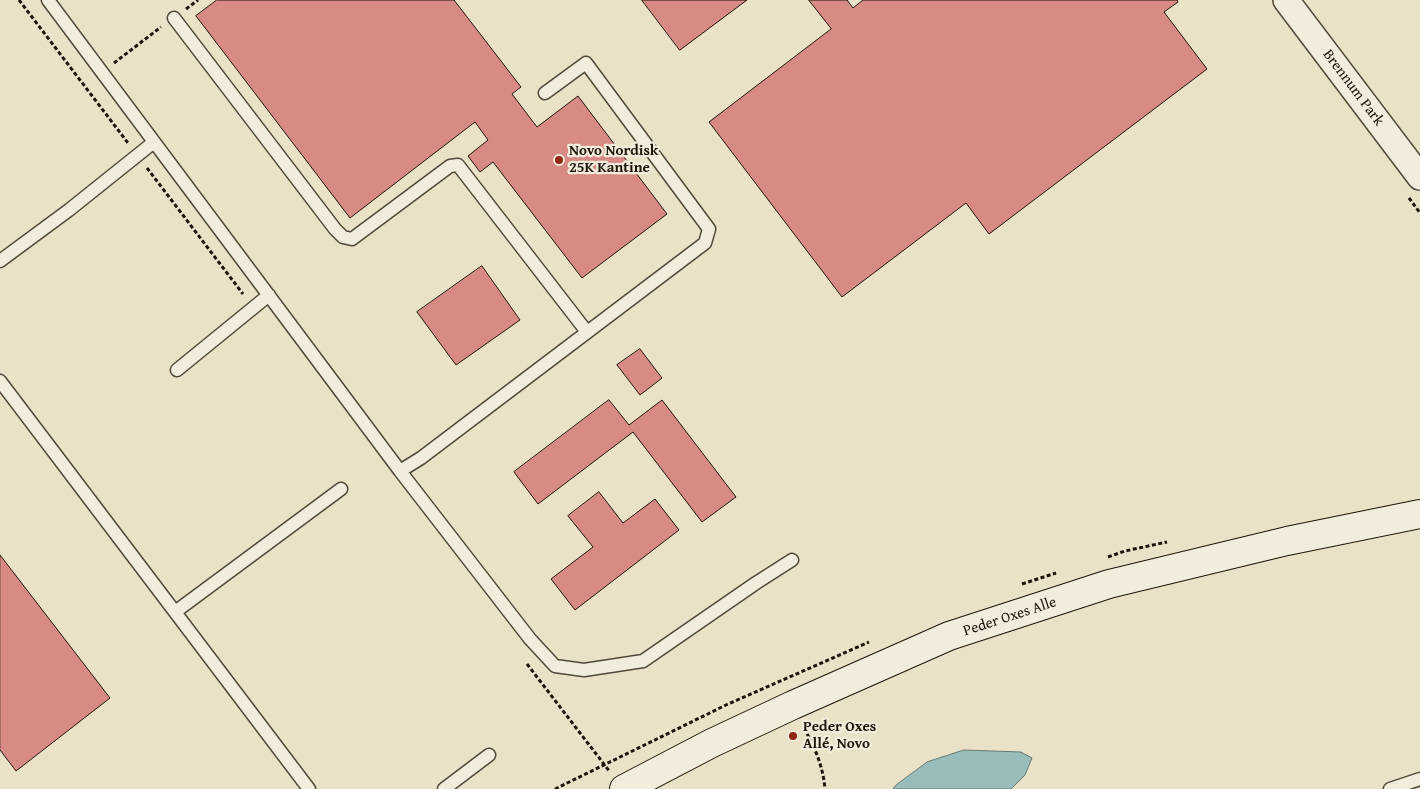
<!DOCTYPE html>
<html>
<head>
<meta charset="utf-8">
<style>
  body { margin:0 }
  canvas { display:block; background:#eae2c7 }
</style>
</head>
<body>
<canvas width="1420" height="789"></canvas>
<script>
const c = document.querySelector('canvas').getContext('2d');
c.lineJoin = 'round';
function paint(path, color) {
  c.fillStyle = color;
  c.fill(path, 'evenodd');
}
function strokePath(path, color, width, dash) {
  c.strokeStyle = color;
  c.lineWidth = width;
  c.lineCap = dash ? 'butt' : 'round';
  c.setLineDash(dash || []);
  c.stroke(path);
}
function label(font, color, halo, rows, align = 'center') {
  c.font = font + ' "Gentium Book Plus",serif';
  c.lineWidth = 4.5;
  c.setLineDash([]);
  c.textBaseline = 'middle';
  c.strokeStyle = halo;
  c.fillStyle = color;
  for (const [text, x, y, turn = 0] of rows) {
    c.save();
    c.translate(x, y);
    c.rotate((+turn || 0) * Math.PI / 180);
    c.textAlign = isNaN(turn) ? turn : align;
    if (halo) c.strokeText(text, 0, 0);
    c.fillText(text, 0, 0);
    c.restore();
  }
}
const water = new Path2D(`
  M964,750L1021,752L1032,758L1025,775L1011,789H893L896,785L927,762Z`);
const building = new Path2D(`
  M217,0H454L521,87L512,94L537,127L578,96L667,214L582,278L493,162L480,172L468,156L488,140L475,122L350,218L196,16Z
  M642,0H747L680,50Z
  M809,0H847L853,8L863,0H1177L1178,2L1164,12L1207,69L989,234L966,203L842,297L709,122L831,29Z
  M482,266L520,320L456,365L417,312Z
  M640,349L662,378L640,395L617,365Z
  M609,400L629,425L662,400L736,497L702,522L633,432L538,504L514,472Z
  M599,492L623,523L655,499L679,530L575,610L551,579L593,547L568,516Z
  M0,555L110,698L16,771L0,750Z`);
const path = new Path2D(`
  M19,0L128,143
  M186,9L198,0
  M114,63L161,27
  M147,168L243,294
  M1409,198L1420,213
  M1108,557L1125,551L1167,542
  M1022,584L1056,573
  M527,664L610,772
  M804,728C815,748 823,766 825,789
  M555,789L726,705L869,642`);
const lane = new Path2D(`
  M48,0L400,471L421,458L705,243L709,229L586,63L545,93
  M174,18L335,229L343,237L352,239L450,166L458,165L587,332
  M0,261L69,210L154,142
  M177,370L269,295
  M0,381L175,612
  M400,471L530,639L555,666L584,670L643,661L756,583L792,560
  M309,789L175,612L341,489
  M444,789L489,755
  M1390,789L1420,779`);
const street = new Path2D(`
  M1286,0L1420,177`);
const secondary = new Path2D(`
  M624,789L712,743L793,705L949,636L1109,584L1287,541L1420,514`);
const markers = [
  [559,160,5,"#8f2418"],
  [793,736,5,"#8f2418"]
];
const streetNames = [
  ["Brennum Park",1353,88,53],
  ["Peder Oxes Alle",1010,617,-18]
];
const poiNames = [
  ["Novo Nordisk",569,151],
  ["25K Kantine",569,168],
  ["Peder Oxes",803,727],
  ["Allé, Novo",803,744]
];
paint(water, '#98bdba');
strokePath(water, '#677974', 1);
paint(building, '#d78b84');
strokePath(building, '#1e140a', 1);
strokePath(lane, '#514839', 15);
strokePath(street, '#514839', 28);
strokePath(secondary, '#1e140a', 30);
strokePath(path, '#1e140a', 3, [4, 2.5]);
strokePath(lane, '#f1ecdb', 12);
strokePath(street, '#f1ecdb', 25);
strokePath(secondary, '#f1ecdb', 28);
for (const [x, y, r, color] of markers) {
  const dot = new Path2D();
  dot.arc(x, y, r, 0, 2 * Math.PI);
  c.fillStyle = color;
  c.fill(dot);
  strokePath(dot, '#f1ecdb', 2);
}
label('15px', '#1e140a', '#f1ecdb', streetNames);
label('bold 15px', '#1e140a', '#f1ecdb', poiNames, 'left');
</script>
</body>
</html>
